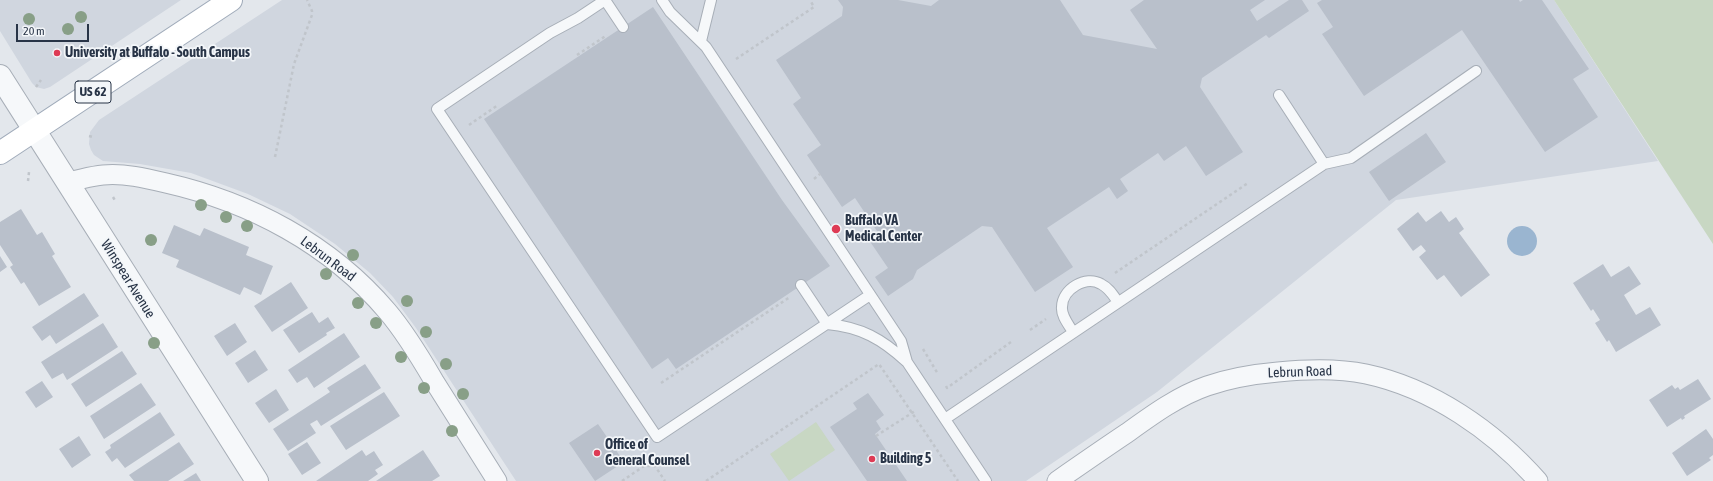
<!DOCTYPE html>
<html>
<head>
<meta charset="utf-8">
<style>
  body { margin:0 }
  #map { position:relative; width:1713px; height:481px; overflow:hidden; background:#e3e7ec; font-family:"Asap Condensed",sans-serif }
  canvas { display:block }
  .scale { position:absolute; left:16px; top:24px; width:73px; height:18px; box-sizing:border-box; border:2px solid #283447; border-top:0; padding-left:5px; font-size:12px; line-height:14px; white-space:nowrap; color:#283447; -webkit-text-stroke:3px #f3f6f9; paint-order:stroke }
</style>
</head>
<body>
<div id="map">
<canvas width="1713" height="481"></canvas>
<div class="scale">20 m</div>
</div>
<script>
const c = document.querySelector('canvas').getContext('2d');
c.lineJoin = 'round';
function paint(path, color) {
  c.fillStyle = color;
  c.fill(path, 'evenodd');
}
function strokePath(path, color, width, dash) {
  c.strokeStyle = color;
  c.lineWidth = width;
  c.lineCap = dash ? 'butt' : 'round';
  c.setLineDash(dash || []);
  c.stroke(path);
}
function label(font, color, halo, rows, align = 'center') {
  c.font = font + ' "Asap Condensed",sans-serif';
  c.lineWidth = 3.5;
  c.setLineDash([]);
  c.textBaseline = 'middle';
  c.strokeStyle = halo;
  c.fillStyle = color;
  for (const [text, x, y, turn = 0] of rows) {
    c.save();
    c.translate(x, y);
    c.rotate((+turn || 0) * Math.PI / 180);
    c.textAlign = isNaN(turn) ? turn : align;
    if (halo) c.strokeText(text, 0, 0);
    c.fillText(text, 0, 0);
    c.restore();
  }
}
const built = new Path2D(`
  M0,0H181L50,87L44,89L36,87L32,83L0,31Z
  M282,0H1554L1658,161L1396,200L1157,392L1026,481H516L416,328L393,297L370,273L335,244L290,214L248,194L191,173L140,164L103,161L94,155L91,150L89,144L90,132L99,120Z`);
const green = new Path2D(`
  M1554,0H1713V244Z
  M816,422L835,450L789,481L770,454Z`);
const water = new Path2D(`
  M1507 241a15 15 0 1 1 30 0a15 15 0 1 1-30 0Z`);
const building = new Path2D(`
  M838,0H898L931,6L939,0H1060L1083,35L1157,49L1130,10L1144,0H1265L1250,10L1257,21L1289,0H1302L1309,11L1269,38L1266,35L1202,78L1200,87L1243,152L1206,176L1186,146L1164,161L1158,153L1120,179L1128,191L1117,199L1109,187L1047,228L1073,267L1035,292L992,227L982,226L917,270L913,279L888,296L875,277L888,268L871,243L881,237L855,198L842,207L807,155L821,145L793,104L801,98L776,60L842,16L843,7Z
  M1322,0H1519L1520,2L1523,0H1542L1589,69L1573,79L1598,117L1545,152L1462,30L1364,96L1322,34L1333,27L1317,3Z
  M653,7L782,200L830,266L676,369L668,358L652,369L484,119Z
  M1426,133L1446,162L1389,201L1369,172Z
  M21,209L37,235L42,232L55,254L52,256L71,287L39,306L24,282L21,284L10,267L13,265L0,245V222Z
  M1441,211L1449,222L1456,217L1464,229L1459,233L1490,275L1461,297L1444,275L1437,280L1419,257L1426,251L1421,245L1413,251L1397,229L1418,212L1426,222Z
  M174,225L200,236L204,228L249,247L246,255L273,266L261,295L244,287L240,295L176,267L179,260L162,253Z
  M0,256L7,267L0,272Z
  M1603,264L1611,277L1629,266L1641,284L1624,295L1636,315L1650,307L1661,325L1616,352L1609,340L1607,342L1595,323L1600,320L1593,309L1591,311L1573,283Z
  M291,282L308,308L272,332L254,306Z
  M84,293L99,316L56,344L50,335L42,341L32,327Z
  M312,312L319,323L328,317L335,328L326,333L327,335L299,353L283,330Z
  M103,323L118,347L67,380L63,373L52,379L41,362Z
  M235,323L247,342L227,356L214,336Z
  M344,333L360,357L314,388L307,377L297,383L288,370Z
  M255,350L268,370L248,383L235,363Z
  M122,351L137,374L86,407L71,384Z
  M365,364L381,388L321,426L317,420L310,424L316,433L288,451L273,429L330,392L327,388Z
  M1698,379L1711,399L1684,416L1685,418L1682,420L1681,418L1667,427L1649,400L1672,385L1675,389L1678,387L1680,390Z
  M42,381L53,397L36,408L25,392Z
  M141,383L156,405L104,439L90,416Z
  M276,389L289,410L269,423L255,403Z
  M384,392L400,416L346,450L330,426Z
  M868,393L884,415L876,421L881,429L875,434L907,481H867L830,427L857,409L853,403Z
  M160,412L175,435L125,468L117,458L112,462L105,452L111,448L110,445Z
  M598,424L624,462L595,481L569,443Z
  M1706,429L1713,439V455L1709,458L1711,460L1687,476L1672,453Z
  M79,436L91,455L72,468L59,449Z
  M179,442L194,464L168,481H134L129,475Z
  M307,442L321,463L302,475L288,454Z
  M362,450L366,456L374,451L383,465L375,470L378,474L368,481H316Z
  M423,450L440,476L432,481H376Z
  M196,473L201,481H183Z`);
const path = new Path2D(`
  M577,55L607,35
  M736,59L814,7L810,0
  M36,87L41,80
  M469,125L498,105
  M89,136L93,137
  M275,157L294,64L312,15V11L307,0
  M814,179L820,174
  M28,181L29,172
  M113,197L116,202
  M1115,273L1248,183
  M1030,330L1046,319
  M923,349L938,374
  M661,383L790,297
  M946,386L947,388L1011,342
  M876,436L915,411
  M622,481L644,466H655L665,481
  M706,481L879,364L958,481`);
const service = new Path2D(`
  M605,0L578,18L550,33L437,109L657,437L870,295
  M605,0L623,27
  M662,0L670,12L706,47L901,341L907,362
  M701,41L711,0
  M1279,95L1324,164
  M801,285L827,324C861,327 882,339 907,362L986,481
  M1073,332C1069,325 1061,316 1062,307C1062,289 1086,275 1101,284C1109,288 1113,295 1118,302
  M945,419L1324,164L1351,158L1476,71`);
const minor = new Path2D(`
  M67,182C79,180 91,176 103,175C124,173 145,178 166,183C250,202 330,244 387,311C405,332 420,357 434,381C455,414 476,448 497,481
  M1057,481C1080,465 1103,449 1127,433C1152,415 1178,396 1207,386C1230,378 1255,374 1278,372C1307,369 1338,368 1366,374C1432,388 1494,431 1538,481`);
const tertiary = new Path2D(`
  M0,76L257,481`);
const primary = new Path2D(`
  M0,153L231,0`);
const trees = [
  [81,17],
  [29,19],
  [68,29],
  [201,205],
  [226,217],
  [247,226],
  [151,240],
  [353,255],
  [326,274],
  [407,301],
  [358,303],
  [376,323],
  [426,332],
  [154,343],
  [401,357],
  [446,364],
  [424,388],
  [463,394],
  [452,431]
];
const markers = [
  [57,53,4,"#de3b55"],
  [836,229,5,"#de3b55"],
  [597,453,4,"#de3b55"],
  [872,459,4,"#de3b55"]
];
const shields = [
  [93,92,36]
];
const shieldNames = [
  ["US 62",93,92]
];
const poiNames = [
  ["University at Buffalo - South Campus",65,53],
  ["Buffalo VA",845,221],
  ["Medical Center",845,237],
  ["Office of",605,445],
  ["General Counsel",605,461],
  ["Building 5",880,459]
];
const streetNames = [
  ["Lebrun Road",328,259,37],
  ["Winspear Avenue",128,279,58],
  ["Lebrun Road",1300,372,-2]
];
paint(built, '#d0d6df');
paint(green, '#c8d7c3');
paint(water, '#9ab5d0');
paint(building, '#b9c0cb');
strokePath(service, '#a7aeb7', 12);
strokePath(minor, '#a7aeb7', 21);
strokePath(tertiary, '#a7aeb7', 24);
strokePath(primary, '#a0abba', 24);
strokePath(path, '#c0c5cb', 2.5, [3, 3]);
strokePath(service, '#f6f8fa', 10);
strokePath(minor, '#f6f8fa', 19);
strokePath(tertiary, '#f6f8fa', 22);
strokePath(primary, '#fff', 22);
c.fillStyle = '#889f87';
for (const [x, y] of trees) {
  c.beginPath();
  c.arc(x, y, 6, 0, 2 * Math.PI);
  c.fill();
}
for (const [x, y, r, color] of markers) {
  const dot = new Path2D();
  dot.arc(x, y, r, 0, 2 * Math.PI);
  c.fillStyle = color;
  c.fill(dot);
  strokePath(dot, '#f3f6f9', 1.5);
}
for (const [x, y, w] of shields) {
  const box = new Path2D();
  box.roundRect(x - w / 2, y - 11, w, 22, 3);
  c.fillStyle = '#f3f6f9';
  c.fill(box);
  strokePath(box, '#283447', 1);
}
label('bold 13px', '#283447', null, shieldNames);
label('bold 14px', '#283447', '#f3f6f9', poiNames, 'left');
label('14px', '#283447', '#f3f6f9', streetNames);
</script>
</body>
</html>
